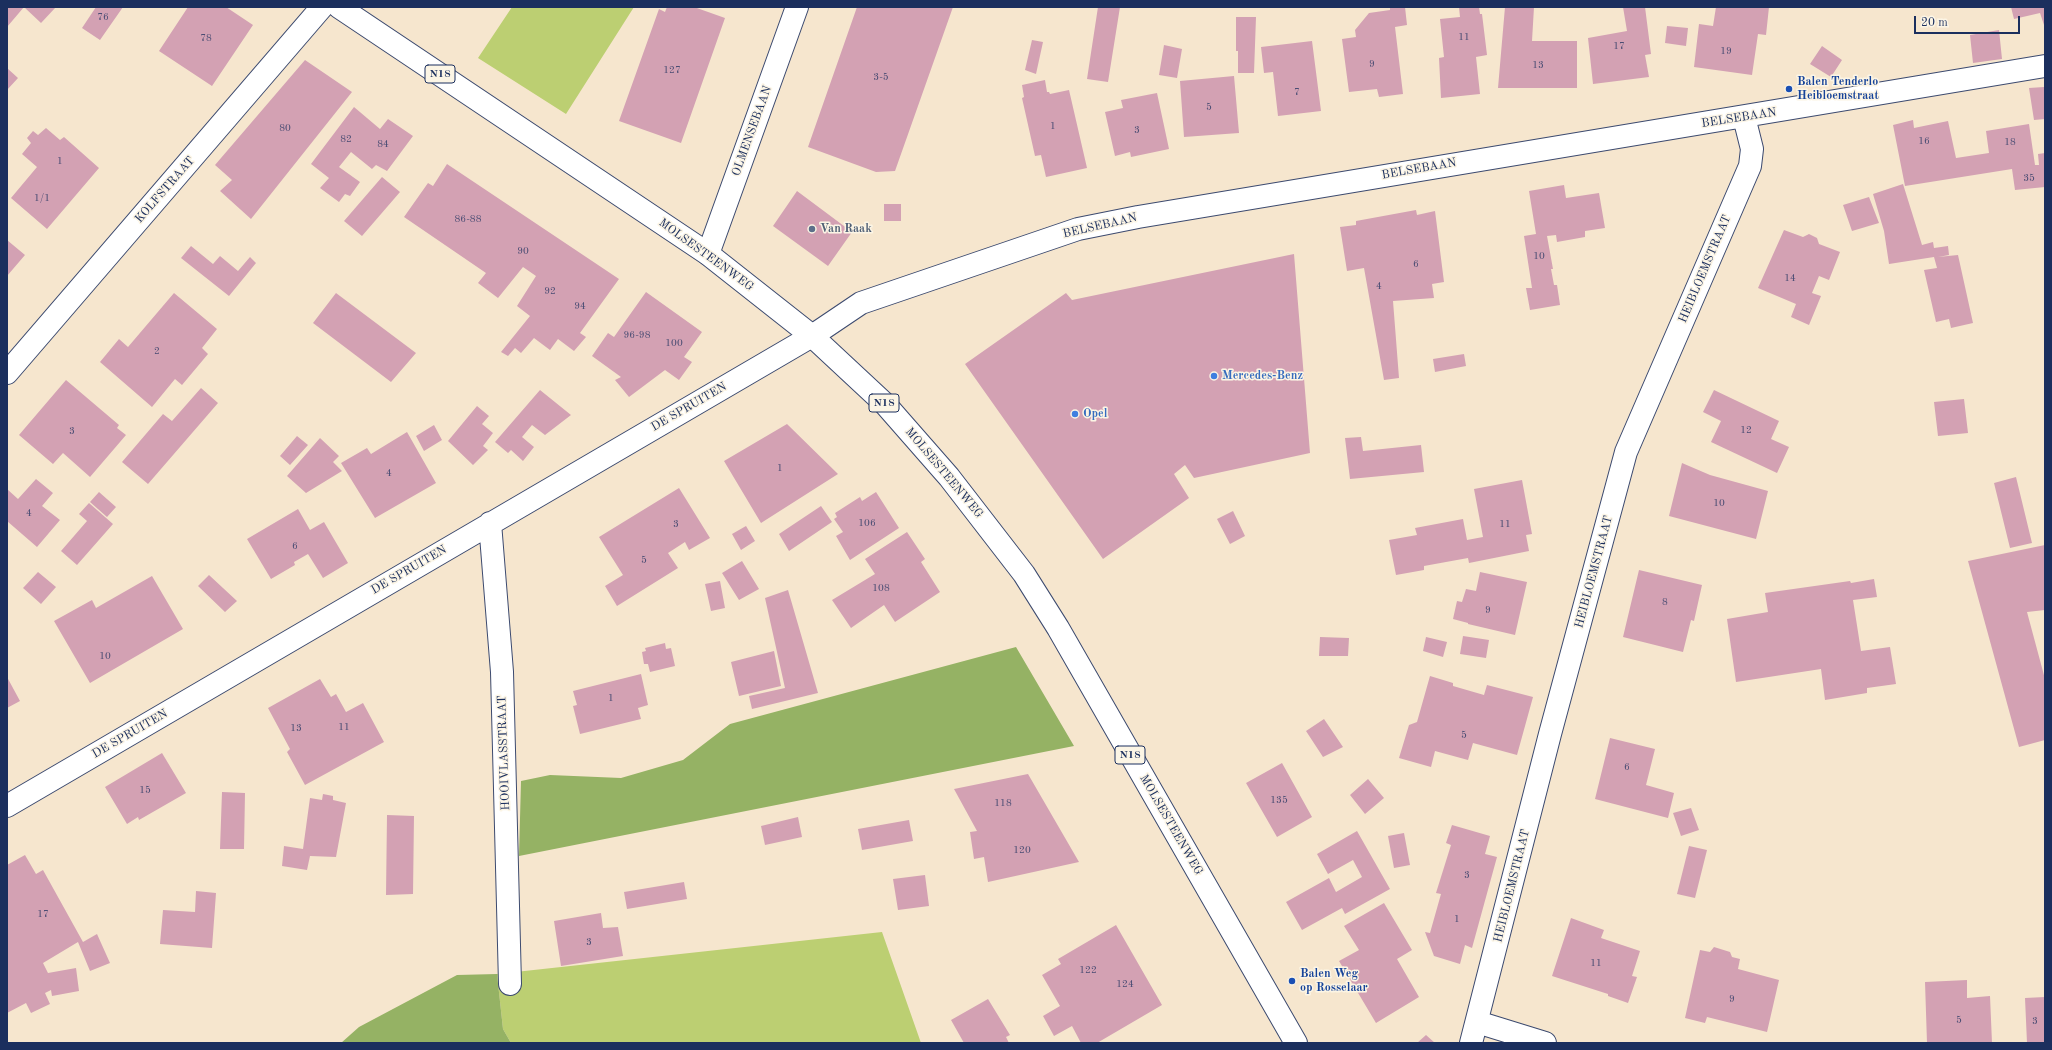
<!DOCTYPE html>
<html>
<head>
<meta charset="utf-8">
<style>
  body { margin:0 }
  #map { position:relative; width:2052px; height:1050px; overflow:hidden; background:#f6e6ce; font-family:"Old Standard TT",serif }
  canvas { display:block }
  .frame { position:absolute; inset:0; border:8px solid #1b2f5e; pointer-events:none }
  .scale { position:absolute; left:1914px; top:16px; width:106px; height:18px; box-sizing:border-box; border:2px solid #1b2f5e; border-top:0; padding-left:5px; font-size:12px; line-height:14px; white-space:nowrap; color:#1b2f5e; -webkit-text-stroke:3px #fcf5e5; paint-order:stroke }
</style>
</head>
<body>
<div id="map">
<canvas width="2052" height="1050"></canvas>
<div class="frame"></div>
<div class="scale">20 m</div>
</div>
<script>
const c = document.querySelector('canvas').getContext('2d');
c.lineJoin = 'round';
function paint(path, color) {
  c.fillStyle = color;
  c.fill(path, 'evenodd');
}
function strokePath(path, color, width, dash) {
  c.strokeStyle = color;
  c.lineWidth = width;
  c.lineCap = dash ? 'butt' : 'round';
  c.setLineDash(dash || []);
  c.stroke(path);
}
function label(font, color, halo, rows, align = 'center') {
  c.font = font + ' "Old Standard TT",serif';
  c.lineWidth = 3;
  c.setLineDash([]);
  c.textBaseline = 'middle';
  c.strokeStyle = halo;
  c.fillStyle = color;
  for (const [text, x, y, turn = 0] of rows) {
    c.save();
    c.translate(x, y);
    c.rotate((+turn || 0) * Math.PI / 180);
    c.textAlign = isNaN(turn) ? turn : align;
    if (halo) c.strokeText(text, 0, 0);
    c.fillText(text, 0, 0);
    c.restore();
  }
}
const green = new Path2D(`
  M512,7H634L566,114L478,58Z
  M882,932L921,1043H511L503,1029L497,974Z`);
const forest = new Path2D(`
  M1016,647L1074,746L519,856L521,781L550,775L621,778L683,760L730,724Z
  M497,974L503,1029L511,1043H341L359,1027L457,975Z`);
const building = new Path2D(`
  M7,7H56L41,23L24,7L7,27Z
  M96,7H123L100,40L82,28Z
  M188,7H226L253,25L212,86L159,51Z
  M667,7H694L725,18L681,143L619,121L659,9L665,12Z
  M857,7H953L895,171L876,172L808,147Z
  M1098,7H1120L1108,82L1087,79Z
  M1390,7H1405L1407,25L1395,27L1403,94L1379,97L1377,89L1349,92L1342,39L1356,37L1355,30L1369,13L1390,10Z
  M1459,7H1479L1480,14H1482L1487,55L1476,57L1480,94L1441,98L1439,58L1444,57L1440,19L1460,17Z
  M1505,7H1534L1532,41H1577V88H1498Z
  M1623,7H1645L1651,54L1645,55L1649,77L1593,84L1588,38L1627,31Z
  M1716,7H1769L1766,35L1758,34L1752,75L1694,67L1699,24L1713,26Z
  M2011,7H2045V28L2040,13L2014,19Z
  M1236,17H1256L1254,73H1238V51H1236Z
  M1667,26L1688,28L1686,46L1665,43Z
  M1999,30L2002,59L1973,63L1970,35Z
  M1032,40L1043,42L1036,74L1025,70Z
  M1312,41L1321,111L1278,116L1273,72L1264,73L1261,47Z
  M1164,45L1182,49L1177,78L1159,75Z
  M1822,46L1842,60L1831,77L1810,64Z
  M305,60L352,92L251,219L220,191L232,180L215,165Z
  M7,68L18,78L7,90Z
  M1234,76L1239,133L1184,137L1180,81Z
  M1045,80L1047,92H1049L1050,94L1069,90L1087,168L1046,177L1041,155L1035,156L1022,98L1024,97L1022,85Z
  M2044,87L2045,119L2034,120L2029,88Z
  M1157,93L1169,149L1131,157L1130,152L1115,156L1105,112L1123,108L1121,100Z
  M354,107L380,129L388,119L413,136L387,171L376,165L372,169L351,152L339,167L360,182L350,196L345,194L339,202L320,188L329,178L311,164Z
  M1913,120L1914,128L1948,121L1956,158L1989,153L1986,131L2029,124L2035,165H2039L2038,154L2045,153V187L2015,190L2012,169L1905,186L1893,125Z
  M46,128L60,140L64,137L99,168L47,229L11,198L37,167L22,154L31,143L27,138L33,131L38,135Z
  M447,164L619,279L580,333L586,337L574,351L558,339L550,350L534,338L521,353L515,348L508,356L501,352L530,316L517,306L536,276L523,267L498,298L478,283L486,273L404,217L428,183L433,186Z
  M382,177L400,192L362,236L344,221Z
  M1903,184L1922,245L1933,242L1934,248L1948,246L1949,255L1938,257L1958,255L1973,323L1951,328L1949,319L1936,322L1924,270L1937,268L1934,257L1889,264L1884,231L1873,194Z
  M1564,185L1566,198L1599,193L1605,228L1585,231V237L1557,242L1556,235L1547,236L1553,269H1551L1554,285H1557L1560,305L1530,310L1526,288H1532L1524,236L1536,234L1529,191Z
  M797,191L852,232L828,266L773,226Z
  M1869,197L1879,223L1852,231L1843,205Z
  M884,204H901V221H884Z
  M1416,210L1417,215L1435,211L1444,282L1432,284L1434,298L1393,301L1399,378L1384,380L1364,268L1347,271L1340,227L1356,225V221Z
  M1784,230L1803,237L1809,234L1817,238L1819,244L1840,252L1829,280L1819,276L1812,293L1821,296L1809,325L1791,317L1796,304L1758,288Z
  M7,240L25,255L7,276Z
  M191,246L213,264L220,256L238,271L250,257L256,263L229,296L181,258Z
  M1294,254L1310,453L1194,478L1185,465L1174,474L1189,498L1103,559L965,364L1066,293L1072,300Z
  M646,292L702,332L684,357L692,362L679,380L665,370L629,397L615,380L621,377L592,356L608,333L614,337Z
  M174,293L217,329L202,348L208,354L182,385L175,379L152,407L100,362L119,339L128,347Z
  M336,293L416,353L391,382L313,323Z
  M1464,354L1466,366L1435,372L1433,359Z
  M66,380L119,425L117,428L126,435L90,477L63,453L53,464L19,435Z
  M201,388L218,403L148,484L122,462L163,414L172,421Z
  M540,390L571,415L545,435L532,425L522,437L534,447L523,461L511,450L508,453L495,442Z
  M1714,390L1779,421L1771,439L1789,447L1777,473L1711,442L1721,421L1703,412Z
  M1964,399L1968,433L1938,436L1934,402Z
  M477,406L489,416L482,424L493,433L483,446L488,450L473,465L448,441Z
  M787,424L838,474L761,523L724,461Z
  M434,425L442,440L424,451L416,436Z
  M407,432L436,483L375,518L341,463L367,448L371,454Z
  M297,436L308,445L290,465L280,456Z
  M1361,437L1363,451L1421,445L1424,472L1350,479L1345,438Z
  M320,438L339,456L333,462L342,471L306,493L287,476Z
  M1682,463L1710,475L1768,491L1756,539L1669,516Z
  M2016,477L2032,543L2010,548L1994,483Z
  M36,479L53,493L42,506L60,520L37,547L7,521V489L18,499Z
  M1522,480L1532,534L1526,535L1529,551L1469,563L1468,558L1424,566V570L1396,575L1389,540L1417,535L1415,528L1463,519L1467,540L1483,537L1474,489Z
  M679,488L710,538L689,550L685,542L668,553L678,568L617,606L605,586L623,575L599,537Z
  M99,492L116,507L107,517L90,502Z
  M876,492L899,528L850,560L836,536L843,532L834,519L837,517L835,513L860,497L862,501Z
  M89,503L113,524L77,565L61,551L87,521L79,514Z
  M821,506L832,522L789,551L779,534Z
  M298,509L310,530L324,522L348,563L323,578L308,554L294,562L295,565L271,579L247,539Z
  M1233,511L1245,536L1230,544L1217,519Z
  M746,526L755,541L741,550L732,534Z
  M907,532L925,559L921,562L940,592L895,622L884,605L851,628L832,600L875,574L865,559Z
  M2045,545V610L2027,612L2045,679V740L2019,747L1968,561Z
  M742,561L759,589L739,600L722,573Z
  M1639,570L1702,585L1694,621L1691,620L1683,652L1623,637Z
  M38,572L56,587L41,604L23,588Z
  M1480,572L1527,582L1515,635L1468,624V623L1453,619L1457,601L1462,602L1466,589L1476,591Z
  M209,575L237,601L225,612L198,586Z
  M152,576L183,629L90,683L54,621L92,600L96,608Z
  M1874,579L1877,597L1853,600L1861,651L1890,647L1896,684L1867,688V693L1825,700L1821,669L1736,682L1727,619L1768,612L1765,593L1850,581L1851,583Z
  M720,581L725,608L711,611L705,584Z
  M788,590L818,693L752,709L749,696L785,688L765,598Z
  M1463,636L1489,640L1486,658L1460,654Z
  M1320,637L1349,638L1348,656H1319Z
  M1426,637L1447,642L1443,657L1423,651Z
  M665,643L666,649L671,648L675,666L650,672L648,664H644L642,652L646,651L645,648Z
  M774,651L781,686L739,696L731,662Z
  M641,674L648,705L638,708L641,719L580,734L573,706L577,705L573,691Z
  M1430,676L1453,683V686L1484,695L1487,685L1533,697L1517,755L1473,743L1468,760L1435,751L1431,767L1399,758L1409,725L1417,722Z
  M7,677L20,701L7,708Z
  M320,679L331,697L336,694L346,712L363,703L384,742L305,785L287,752L290,749L268,708Z
  M1324,719L1343,747L1323,757L1306,731Z
  M1610,738L1655,749L1646,785L1674,793L1668,818L1595,799Z
  M162,753L186,793L139,820L138,817L127,824L105,787Z
  M1282,763L1312,817L1277,837L1246,783Z
  M1028,774L1079,862L988,882L984,857L974,859L970,832L977,831L954,789Z
  M1368,779L1384,798L1365,814L1350,795Z
  M222,792L245,793L244,849H220Z
  M323,794L333,796V800L346,803L336,857L310,856L307,870L282,866L284,846L303,849L310,798L322,800Z
  M1691,808L1699,830L1681,836L1673,813Z
  M387,815L414,816L413,894L386,895Z
  M798,817L802,837L765,845L761,826Z
  M909,820L913,841L862,850L858,829Z
  M1452,825L1490,836L1485,854L1497,857L1472,948L1465,945L1460,964L1434,956L1425,932L1430,933L1441,894L1436,893L1451,845L1446,843Z
  M1357,831L1390,889L1345,914L1342,908L1302,930L1286,902L1329,878L1336,892L1362,877L1353,860L1328,874L1317,854Z
  M1404,833L1410,865L1394,868L1388,836Z
  M1689,846L1707,850L1695,898L1677,894Z
  M25,855L36,874L43,870L83,942L97,934L110,963L90,971L78,942L43,963L48,973L76,968L79,991L52,996L51,990L45,993L50,1004L31,1013L26,1003L7,1013V865Z
  M925,875L929,906L898,910L893,879Z
  M684,882L687,899L627,909L624,892Z
  M196,891L216,893L212,948L160,944L163,910L195,912Z
  M1384,903L1412,950L1397,959L1419,997L1376,1023L1339,961L1359,950L1344,926Z
  M601,913L603,928L618,927L623,956L561,966L554,921Z
  M1571,918L1604,930L1601,938L1640,951L1632,976L1637,977L1628,1003L1608,996V994L1552,976Z
  M1116,925L1162,1005L1097,1043H1081L1072,1026L1054,1036L1043,1016L1060,1006L1042,975L1061,964L1058,959Z
  M1714,947L1730,952L1732,957L1740,959L1738,969L1779,980L1767,1032L1707,1017L1705,1023L1685,1018L1700,950L1710,952Z
  M1967,980V998L1990,996L1992,1043H1927L1925,982Z
  M2045,997V1043H2027L2025,998Z
  M988,999L1010,1035L1006,1037L1009,1043H964L951,1020Z
  M1426,1035L1435,1043H1417Z`);
const minor = new Path2D(`
  M7,373L322,7
  M490,523L502,672L510,984
  M7,806L812,336L861,303L1078,229L1138,217L2045,66
  M1477,1022L1545,1043
  M1471,1043L1550,734L1626,452L1750,166L1752,149L1744,117`);
const tertiary = new Path2D(`
  M708,254L797,7`);
const primary = new Path2D(`
  M339,7L708,254L812,336L885,404L949,477L1024,574L1058,628L1296,1043`);
const markers = [
  [1789,89,4,"#1a4fb4"],
  [812,229,4,"#5c6f8a"],
  [1214,376,4,"#3f7fe0"],
  [1075,414,4,"#3f7fe0"],
  [1292,981,4,"#1a4fb4"]
];
const numberNames = [
  ["76",103,17],
  ["11",1464,37],
  ["78",206,38],
  ["17",1619,46],
  ["19",1726,51],
  ["9",1372,64],
  ["13",1538,65],
  ["127",672,70],
  ["3-5",881,77],
  ["7",1297,92],
  ["5",1209,107],
  ["1",1053,126],
  ["80",285,128],
  ["3",1137,130],
  ["82",346,139],
  ["16",1924,141],
  ["18",2010,142],
  ["84",383,144],
  ["1",60,161],
  ["35",2029,178],
  ["1/1",42,198],
  ["86-88",468,219],
  ["90",523,251],
  ["10",1539,256],
  ["6",1416,264],
  ["14",1790,278],
  ["4",1379,286],
  ["92",550,291],
  ["94",580,306],
  ["96-98",637,335],
  ["100",674,343],
  ["2",157,351],
  ["12",1746,430],
  ["3",72,431],
  ["1",780,468],
  ["4",389,473],
  ["10",1719,503],
  ["4",29,513],
  ["106",867,523],
  ["3",676,524],
  ["11",1505,524],
  ["6",295,546],
  ["5",644,560],
  ["108",881,588],
  ["8",1665,602],
  ["9",1488,610],
  ["10",105,656],
  ["1",611,698],
  ["11",344,727],
  ["13",296,728],
  ["5",1464,735],
  ["6",1627,767],
  ["15",145,790],
  ["135",1279,800],
  ["118",1003,803],
  ["120",1022,850],
  ["3",1467,875],
  ["17",43,914],
  ["1",1457,919],
  ["3",589,942],
  ["11",1596,963],
  ["122",1088,970],
  ["124",1125,984],
  ["9",1732,999],
  ["5",1959,1020],
  ["3",2035,1021]
];
const shields = [
  [440,74,30],
  [884,403,30],
  [1130,755,30]
];
const shieldNames = [
  ["N18",440,74],
  ["N18",884,403],
  ["N18",1130,755]
];
const transitNames = [
  ["Balen Tenderlo",1797,82],
  ["Heibloemstraat",1797,96],
  ["Balen Weg",1300,974],
  ["op Rosselaar",1300,988]
];
const streetNames = [
  ["BELSEBAAN",1739,118,-9],
  ["OLMENSEBAAN",752,131,-70],
  ["BELSEBAAN",1419,169,-10],
  ["KOLFSTRAAT",165,190,-49],
  ["BELSEBAAN",1100,226,-13],
  ["MOLSESTEENWEG",706,255,36],
  ["HEIBLOEMSTRAAT",1705,269,-67],
  ["DE SPRUITEN",689,407,-30],
  ["MOLSESTEENWEG",944,473,50],
  ["DE SPRUITEN",409,570,-30],
  ["HEIBLOEMSTRAAT",1594,572,-75],
  ["DE SPRUITEN",130,734,-30],
  ["HOOIVLASSTRAAT",504,753,-92],
  ["MOLSESTEENWEG",1171,825,60],
  ["HEIBLOEMSTRAAT",1512,886,-76]
];
const serviceNames = [
  ["Van Raak",820,229]
];
const shopNames = [
  ["Mercedes-Benz",1222,376],
  ["Opel",1083,414]
];
paint(green, '#bccf72');
paint(forest, '#95b264');
paint(building, '#d3a1b3');
strokePath(minor, '#3c4a6f', 24);
strokePath(tertiary, '#3c4a6f', 24);
strokePath(primary, '#3c4a6f', 24);
strokePath(minor, '#fff', 22);
strokePath(tertiary, '#fff', 22);
strokePath(primary, '#fff', 22);
for (const [x, y, r, color] of markers) {
  const dot = new Path2D();
  dot.arc(x, y, r, 0, 2 * Math.PI);
  c.fillStyle = color;
  c.fill(dot);
  strokePath(dot, '#fcf5e5', 1.5);
}
label('10px', '#494c73', null, numberNames);
for (const [x, y, w] of shields) {
  const box = new Path2D();
  box.roundRect(x - w / 2, y - 9, w, 18, 3);
  c.fillStyle = '#fcf5e5';
  c.fill(box);
  strokePath(box, '#1b2f5e', 1);
}
label('bold 11px', '#1b2f5e', null, shieldNames);
label('bold 12px', '#164399', '#fcf5e5', transitNames, 'left');
label('12px', '#1b2f5e', '#fcf5e5', streetNames);
label('bold 12px', '#4e5e75', '#fcf5e5', serviceNames, 'left');
label('bold 12px', '#366cbe', '#fcf5e5', shopNames, 'left');
</script>
</body>
</html>
